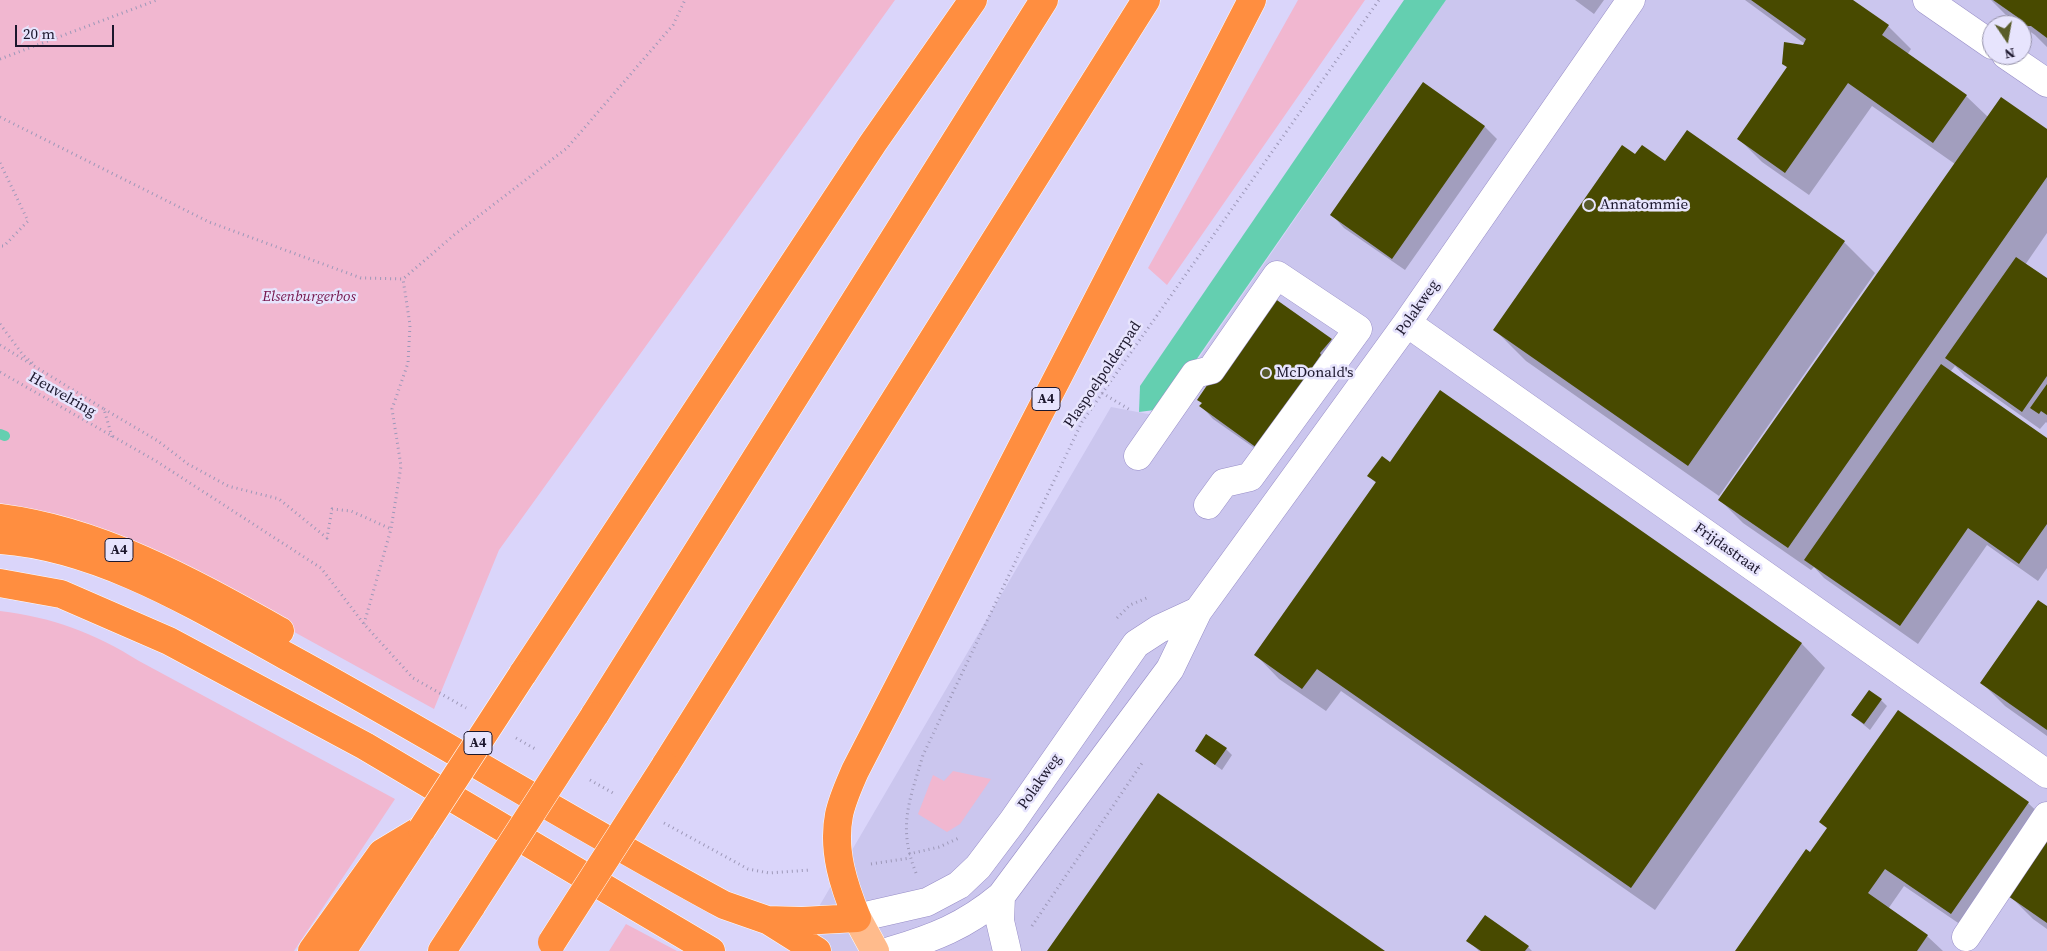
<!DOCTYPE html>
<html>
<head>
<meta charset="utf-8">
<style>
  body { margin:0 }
  #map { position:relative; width:2047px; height:951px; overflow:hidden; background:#dad5fa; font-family:"Source Serif 4",serif }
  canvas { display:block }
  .north { position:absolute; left:1982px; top:15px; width:50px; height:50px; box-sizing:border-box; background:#e7e4fd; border:1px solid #9692aa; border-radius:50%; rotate:168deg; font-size:14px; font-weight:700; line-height:20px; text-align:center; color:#1c172d }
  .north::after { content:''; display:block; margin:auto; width:18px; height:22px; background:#595c2a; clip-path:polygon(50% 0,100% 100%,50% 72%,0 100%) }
  .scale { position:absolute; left:15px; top:25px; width:99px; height:22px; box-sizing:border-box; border:2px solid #1c172d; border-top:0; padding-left:6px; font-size:15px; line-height:18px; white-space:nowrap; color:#1c172d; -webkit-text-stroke:4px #e7e4fd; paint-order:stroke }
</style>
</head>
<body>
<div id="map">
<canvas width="2047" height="951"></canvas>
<div class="north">N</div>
<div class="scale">20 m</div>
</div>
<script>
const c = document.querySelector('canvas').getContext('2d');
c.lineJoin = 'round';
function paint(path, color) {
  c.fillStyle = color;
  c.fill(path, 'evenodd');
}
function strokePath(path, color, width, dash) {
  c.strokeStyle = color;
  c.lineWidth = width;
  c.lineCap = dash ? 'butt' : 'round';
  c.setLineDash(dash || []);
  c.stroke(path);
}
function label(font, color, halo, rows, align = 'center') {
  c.font = font + ' "Source Serif 4",serif';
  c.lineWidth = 5;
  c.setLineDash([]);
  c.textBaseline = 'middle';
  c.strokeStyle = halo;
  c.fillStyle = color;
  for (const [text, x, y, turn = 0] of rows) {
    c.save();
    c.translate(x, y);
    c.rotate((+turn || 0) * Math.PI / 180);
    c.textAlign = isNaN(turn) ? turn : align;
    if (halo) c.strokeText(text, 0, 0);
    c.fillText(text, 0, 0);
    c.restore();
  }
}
const built = new Path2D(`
  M1446,0H2047V951H793L1111,407L1159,416ZM1992,25H2022V55H1992Z`);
const green = new Path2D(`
  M0,0H895L499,550L434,709L131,542L0,507Z
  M1298,0H1365L1167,285L1148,268Z
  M0,611C51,617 95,633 139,661L395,799L294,951H0Z
  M953,771L991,779L960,824L947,832L918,814L933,775L944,781Z
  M626,924L677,951H609Z`);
const water = new Path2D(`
  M1404,0H1446L1162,409L1139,412L1140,386Z`);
const shadow = new Path2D(`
  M1575,0H1604L1594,14Z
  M1745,0H1851L1888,26L1911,49L1907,55L1966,96L1988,117L2047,130V233L2025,265L2047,280V423L2046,422L2040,429L1965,376L1955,366L1950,372L2047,439V568L2038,581L1987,545L1918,644L1824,578L1814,567L1811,570L1743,523L1720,500L1955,164L1872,106L1809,195L1762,162L1739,139L1788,68L1783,63L1805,44Z
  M1991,0H2047V47L2035,35L2006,15Z
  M1423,84L1485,127L1497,139L1405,270L1344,228L1332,215Z
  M1687,132L1844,242L1875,273L1719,496L1526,361L1495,330L1666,162Z
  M1274,300L1331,340L1344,352L1270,459L1213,419L1201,406Z
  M1441,392L1802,644L1825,668L1655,910L1341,691L1326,711L1279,679L1256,655L1376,483L1369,476L1390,463Z
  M2047,608V736L2005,706L1982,683Z
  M1881,700L1887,706L1870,730L1852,715Z
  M1226,749L1232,755L1222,770L1196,751Z
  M2028,803L2047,821L1970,931L1904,886L1888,909L1927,936L1943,951H1737L1810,854Z
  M2047,843V929L2033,919L2010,896Z
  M1468,940L1528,947L1532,951H1479Z`);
const stream = new Path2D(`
  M0,434L5,436`);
const building = new Path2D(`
  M1751,0H1853L1889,25L1882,35L1967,95L1933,143L1848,83L1785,173L1737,139L1787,67L1782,64L1784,42L1803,45L1806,39Z
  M1993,0H2047V38L2031,26H2024L2023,21Z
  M1423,82L1485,126L1392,259L1330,215Z
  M2001,97L2047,129V177L1788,548L1718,500Z
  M1687,130L1845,241L1688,466L1493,330L1622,145L1635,154L1642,145L1665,161Z
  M2016,257L2047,278V376L2022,412L1945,358Z
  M1274,298L1332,339L1320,353L1321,355L1257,448L1199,406L1202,403L1197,400L1229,353Z
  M1941,364L2047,438V524L2019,564L1968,528L1900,626L1804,560Z
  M2047,384V415L2041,411L2039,414L2030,408Z
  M1440,390L1802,643L1631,888L1317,669L1302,689L1254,655L1376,482L1367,476L1382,456L1390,462Z
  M2038,600L2047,606V730L1980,683Z
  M1869,690L1882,699L1864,724L1851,715Z
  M1898,710L2029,802L1951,914L1885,869L1868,893L1928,935L1917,951H1735L1806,849L1810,852L1827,828L1819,822Z
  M1206,734L1227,748L1215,765L1195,751Z
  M1158,793L1230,843L1385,951H1047Z
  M2047,840V923L2008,896Z
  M1485,915L1529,946L1525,951H1481L1466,941Z`);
const path = new Path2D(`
  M0,59L157,0
  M0,117L209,222L361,278L403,279L454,235L567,148L673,25L685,0
  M0,163L28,221L4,246H0
  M0,324L23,355L35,365
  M0,345L104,409L112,437
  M0,372L156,461L321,568L364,624L413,678L466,708
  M1102,393L1132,411
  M104,409L158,441L188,464L228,486L279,499L327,538L332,509L351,511L391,529
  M1117,618L1130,605L1149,597
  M364,624L391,529L401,466L392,409L408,363L410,325L403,279
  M516,738L537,750
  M590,780L613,793
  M664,823L748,869L769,873L810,870
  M909,854L939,847L959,838
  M871,864L910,858
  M916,873C897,826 910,800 923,755L1082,422L1379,0
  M1032,926L1142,763`);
const minor = new Path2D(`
  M1927,0L1992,45
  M2006,55L2047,83
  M1407,323L2047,774
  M1138,456L1195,374L1211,370L1277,275L1358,329L1250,477L1224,483L1208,505
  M1001,896L1000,921L1007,951
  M857,918L927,902L959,885L978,867L1012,822L1136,644L1159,629L1198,611
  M1966,937L2047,816
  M890,951C934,938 965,926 1001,896L1170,669L1198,611L1407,323L1631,0`);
const major = new Path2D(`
  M857,918L875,951`);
const highway = new Path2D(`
  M0,518C102,531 192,582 280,631
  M0,540C101,547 199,608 286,656C433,736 576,825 724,905L767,920L802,921L857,918C844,886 832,851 839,815C842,800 849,785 855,771L1252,0
  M0,583L61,594L169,641L365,746L711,951
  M522,675L873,143L973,0
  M594,716L1044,0
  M665,766L1146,0
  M769,921L817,951
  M312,951L382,853L422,829
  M342,951L418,835
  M442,951L472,905`);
const highwayBridge = new Path2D(`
  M422,829L522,675
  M472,905L594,716
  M552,942L665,766`);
const markers = [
  [1589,205,6,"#595c2a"],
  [1266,373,5,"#595c2a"]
];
const shields = [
  [1046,399,28],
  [119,550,28],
  [478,743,28]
];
const shieldNames = [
  ["A4",1046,399],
  ["A4",119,550],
  ["A4",478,743]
];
const poiNames = [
  ["Annatommie",1600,205],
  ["McDonald's",1276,373]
];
const parkNames = [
  ["Elsenburgerbos",309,297]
];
const streetNames = [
  ["Polakweg",1418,308,-55],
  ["Plaspoelpolderpad",1103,375,-56],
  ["Heuvelring",62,395,30],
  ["Frijdastraat",1727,549,35],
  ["Polakweg",1040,782,-55]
];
paint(built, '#cbc6ee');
paint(green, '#f1b7d0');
paint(water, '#64cfb0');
paint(shadow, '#0003');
strokePath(stream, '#64cfb0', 10);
paint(building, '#484a00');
strokePath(minor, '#978dc7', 29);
strokePath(major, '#fff', 29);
strokePath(highway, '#fff', 29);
strokePath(path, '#9d98b8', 3, [1, 4]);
strokePath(minor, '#fff', 28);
strokePath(major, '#ffbb8c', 28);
strokePath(highway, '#ff8e40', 28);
strokePath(highwayBridge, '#fff', 29, []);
strokePath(highwayBridge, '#ff8e40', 28);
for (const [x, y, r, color] of markers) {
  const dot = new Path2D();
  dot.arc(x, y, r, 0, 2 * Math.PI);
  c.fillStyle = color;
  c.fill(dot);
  strokePath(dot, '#e7e4fd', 2);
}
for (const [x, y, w] of shields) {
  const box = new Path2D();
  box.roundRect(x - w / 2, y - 11.5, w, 23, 4);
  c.fillStyle = '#e7e4fd';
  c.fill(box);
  strokePath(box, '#1c172d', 1);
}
label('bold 14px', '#1c172d', null, shieldNames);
label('15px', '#1c172d', '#e7e4fd', poiNames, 'left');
label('italic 15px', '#75144b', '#e7e4fd', parkNames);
label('15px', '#1c172d', '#e7e4fd', streetNames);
</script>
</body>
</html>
